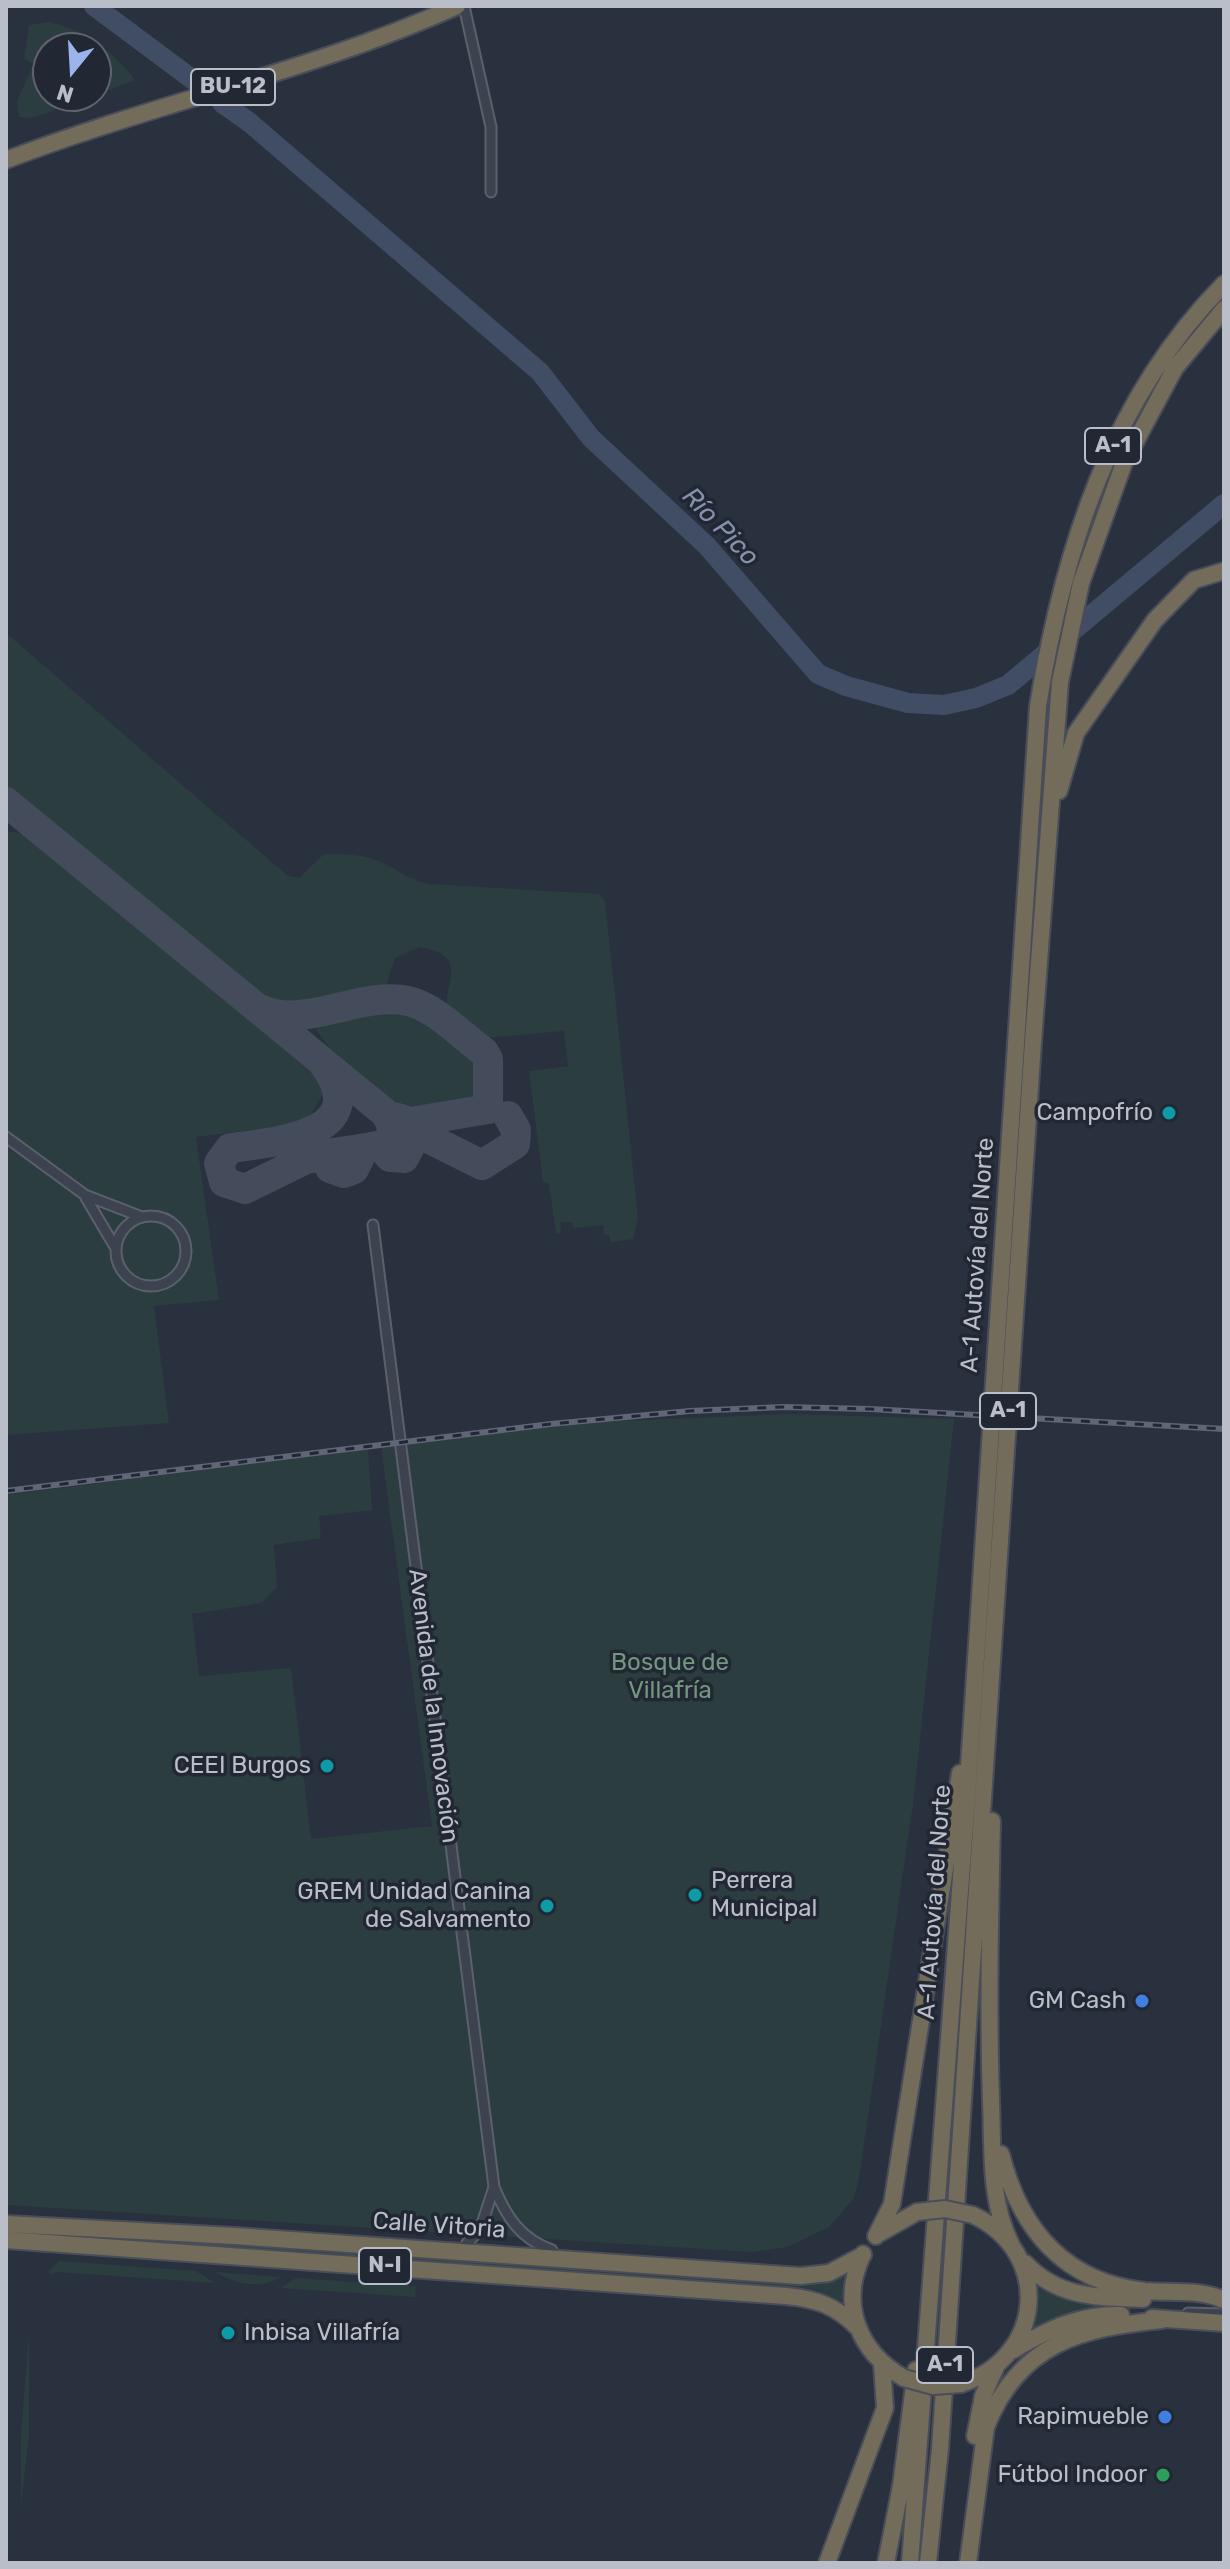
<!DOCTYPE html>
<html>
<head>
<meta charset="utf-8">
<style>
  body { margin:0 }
  #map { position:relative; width:1230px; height:2569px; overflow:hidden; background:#29303e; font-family:Rubik,sans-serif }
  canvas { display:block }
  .frame { position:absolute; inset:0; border:8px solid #babec9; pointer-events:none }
  .north { position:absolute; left:32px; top:32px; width:80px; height:80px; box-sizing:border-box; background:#222734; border:2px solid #5f6370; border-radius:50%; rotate:198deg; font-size:22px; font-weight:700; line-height:32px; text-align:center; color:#babec9 }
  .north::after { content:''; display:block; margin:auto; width:28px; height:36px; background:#9cb3eb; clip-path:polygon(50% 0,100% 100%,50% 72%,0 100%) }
</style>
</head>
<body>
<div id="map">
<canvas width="1230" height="2569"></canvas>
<div class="frame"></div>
<div class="north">N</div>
</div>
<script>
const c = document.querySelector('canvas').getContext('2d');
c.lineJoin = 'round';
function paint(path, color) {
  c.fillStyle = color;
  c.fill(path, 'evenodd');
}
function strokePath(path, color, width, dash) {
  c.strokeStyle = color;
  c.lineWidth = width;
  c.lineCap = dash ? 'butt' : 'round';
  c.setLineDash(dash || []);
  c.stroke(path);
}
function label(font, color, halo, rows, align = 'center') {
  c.font = font + ' Rubik,sans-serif';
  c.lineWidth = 7;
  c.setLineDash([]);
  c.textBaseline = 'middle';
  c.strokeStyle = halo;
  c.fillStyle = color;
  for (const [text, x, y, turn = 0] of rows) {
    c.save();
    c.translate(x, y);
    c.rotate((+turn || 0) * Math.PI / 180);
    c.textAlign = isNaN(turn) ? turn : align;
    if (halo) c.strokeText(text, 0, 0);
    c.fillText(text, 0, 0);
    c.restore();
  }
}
const green = new Path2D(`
  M49,22C87,31 111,49 135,80L96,95V48H48V96H93L32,118L19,117L17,100L34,64L24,59L29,25Z
  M6,633L288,876L299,878L324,854C339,854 356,854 370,858C391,864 406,879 429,884L599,894L605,901L638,1218L633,1239L611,1242L609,1235H604L603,1225L573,1228L572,1222H560L561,1233H556L549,1184L543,1182L529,1071L568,1066L564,1031L484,1038L447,1008C445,980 469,956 420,947L395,958L386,986L379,991L281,1004L268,999L6,785Z
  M6,831L25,834L314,1071L323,1094L309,1118L290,1125L196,1137L219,1300L154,1306L169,1423L6,1435Z
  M395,1011L418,1015L473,1057L477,1089L474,1095L466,1102L418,1108L393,1101L329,1047L316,1030L324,1019Z
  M788,1414L954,1419L913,1804L859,2178L854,2198L829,2227L787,2247L753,2252L6,2205V1495L368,1449L372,1510L319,1516L321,1538L274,1545L277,1587L262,1603L192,1614L199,1676L291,1668L311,1839L432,1826L381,1447L598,1422Z
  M61,2234L814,2284L846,2275L842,2301L817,2290Z
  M59,2261L196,2271L215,2283L57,2272L51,2275L48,2271Z
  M215,2272L281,2277C260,2290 236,2284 215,2272Z
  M296,2278L416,2286L415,2297L281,2288Z
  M1036,2287L1076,2302L1164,2307L1072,2314L1033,2329L1039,2301Z
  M29,2335V2436L21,2505V2434Z`);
const river = new Path2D(`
  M94,6L196,82
  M222,103L249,122L540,372L591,438L707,546L818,674L846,686L908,703L944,705L976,698L1008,685L1224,504`);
const taxiway = new Path2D(`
  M6,802L396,1122L482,1165L515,1144L516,1130L508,1116
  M262,1010C307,1029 360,991 408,1001C435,1007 462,1036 484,1052L488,1059V1109L411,1122L394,1117
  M323,1063C376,1135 275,1142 230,1148L219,1163L224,1182L245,1189L306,1159L382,1145C396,1135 393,1126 385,1113
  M360,1157L354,1169L344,1173L330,1168L326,1154L380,1146L390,1157L404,1158L412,1143L409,1133L396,1122`);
const street = new Path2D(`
  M464,6L491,127V192
  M6,1137L85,1195L142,1217
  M86,1198L115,1247
  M116 1251a35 35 0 1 1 70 0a35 35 0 1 1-70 0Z
  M373,1225L494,2187C506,2216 520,2239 552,2250
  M467,2243L480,2230L494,2187
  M1188,2313L1224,2314`);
const highway = new Path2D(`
  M6,160C155,103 312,71 457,6
  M1059,791L1076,733L1155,620L1194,580L1224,571
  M992,1821C990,1915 988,2008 991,2101C993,2149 989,2201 1011,2244
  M1001,2154C1020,2229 1064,2282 1145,2291C1170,2293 1201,2289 1224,2300
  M6,2224L235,2236L800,2276L829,2273L863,2255
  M880,2233L917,2212
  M876,2236L892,2204L960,1773
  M6,2240L786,2296C816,2299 835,2305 857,2327
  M863,2254C839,2303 858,2352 904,2378
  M1025,2263C1058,2298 1097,2297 1143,2299
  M1152,2318L1224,2323
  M1013,2350C1049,2329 1079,2314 1121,2315
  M961,2384C1045,2357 1053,2253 973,2215
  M975,2436L983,2396L996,2367
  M827,2563L885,2408L882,2364
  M886,2563L901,2486L916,2370
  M910,2563L967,1797L1038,706C1063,551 1111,398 1224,284
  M928,2563L940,2449L1033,1042L1060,682L1081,583L1124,463L1175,368L1224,309
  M968,2563L986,2427C1019,2343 1081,2328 1162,2320`);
const rail = new Path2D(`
  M6,1491L551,1424L690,1411L783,1407L870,1409L1224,1429`);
const highwayBridge = new Path2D(`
  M917,2212L945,2209L973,2215
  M904,2378L933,2386L961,2384`);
const markers = [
  [1169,1113,8,"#0f9aa8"],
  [327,1766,8,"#0f9aa8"],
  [695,1895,8,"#0f9aa8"],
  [547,1906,8,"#0f9aa8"],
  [1142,2001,8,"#3f7fe0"],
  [228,2333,8,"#0f9aa8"],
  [1165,2417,8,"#3f7fe0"],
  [1163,2475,8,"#2e9e5b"]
];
const shields = [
  [233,87,84],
  [1113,446,56],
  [1008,1411,56],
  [385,2266,52],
  [945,2365,56]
];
const shieldNames = [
  ["BU-12",233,87],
  ["A-1",1113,446],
  ["A-1",1008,1411],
  ["N-I",385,2266],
  ["A-1",945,2365]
];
const poiNames = [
  ["Campofrío",1153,1113],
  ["CEEI Burgos",311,1766],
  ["Perrera",711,1881,"left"],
  ["Municipal",711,1909,"left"],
  ["GREM Unidad Canina",531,1892],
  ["de Salvamento",531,1920],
  ["GM Cash",1126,2001],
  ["Inbisa Villafría",244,2333,"left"],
  ["Rapimueble",1149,2417],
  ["Fútbol Indoor",1147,2475]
];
const streetNames = [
  ["A-1 Autovía del Norte",978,1255,-86],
  ["Avenida de la Innovación",433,1706,83],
  ["A-1 Autovía del Norte",935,1902,-86],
  ["Calle Vitoria",439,2226,4]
];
const parkNames = [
  ["Bosque de",670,1663],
  ["Villafría",670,1691]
];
const waterNames = [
  ["Río Pico",720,527,46]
];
paint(green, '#2c3d40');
strokePath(river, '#414d65', 20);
strokePath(taxiway, '#444b5a', 30);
strokePath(street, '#5b606c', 13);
strokePath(highway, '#484d59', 20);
strokePath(street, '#3d434e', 9);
strokePath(highway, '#736c5b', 16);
strokePath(rail, '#606675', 6);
strokePath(rail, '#222734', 3, [9]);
strokePath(highwayBridge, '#484d59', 20, []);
strokePath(highwayBridge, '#736c5b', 16);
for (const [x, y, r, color] of markers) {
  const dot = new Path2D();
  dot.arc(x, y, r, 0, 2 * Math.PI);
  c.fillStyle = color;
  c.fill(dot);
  strokePath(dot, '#222734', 3);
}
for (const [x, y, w] of shields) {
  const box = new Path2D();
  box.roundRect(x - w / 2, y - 18, w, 36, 6);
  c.fillStyle = '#222734';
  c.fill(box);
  strokePath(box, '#babec9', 2);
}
label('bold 22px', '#babec9', null, shieldNames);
label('24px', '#babec9', '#222734', poiNames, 'right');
label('24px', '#babec9', '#222734', streetNames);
label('24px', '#749780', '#222734', parkNames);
label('italic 26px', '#8692ac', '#222734', waterNames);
</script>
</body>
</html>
